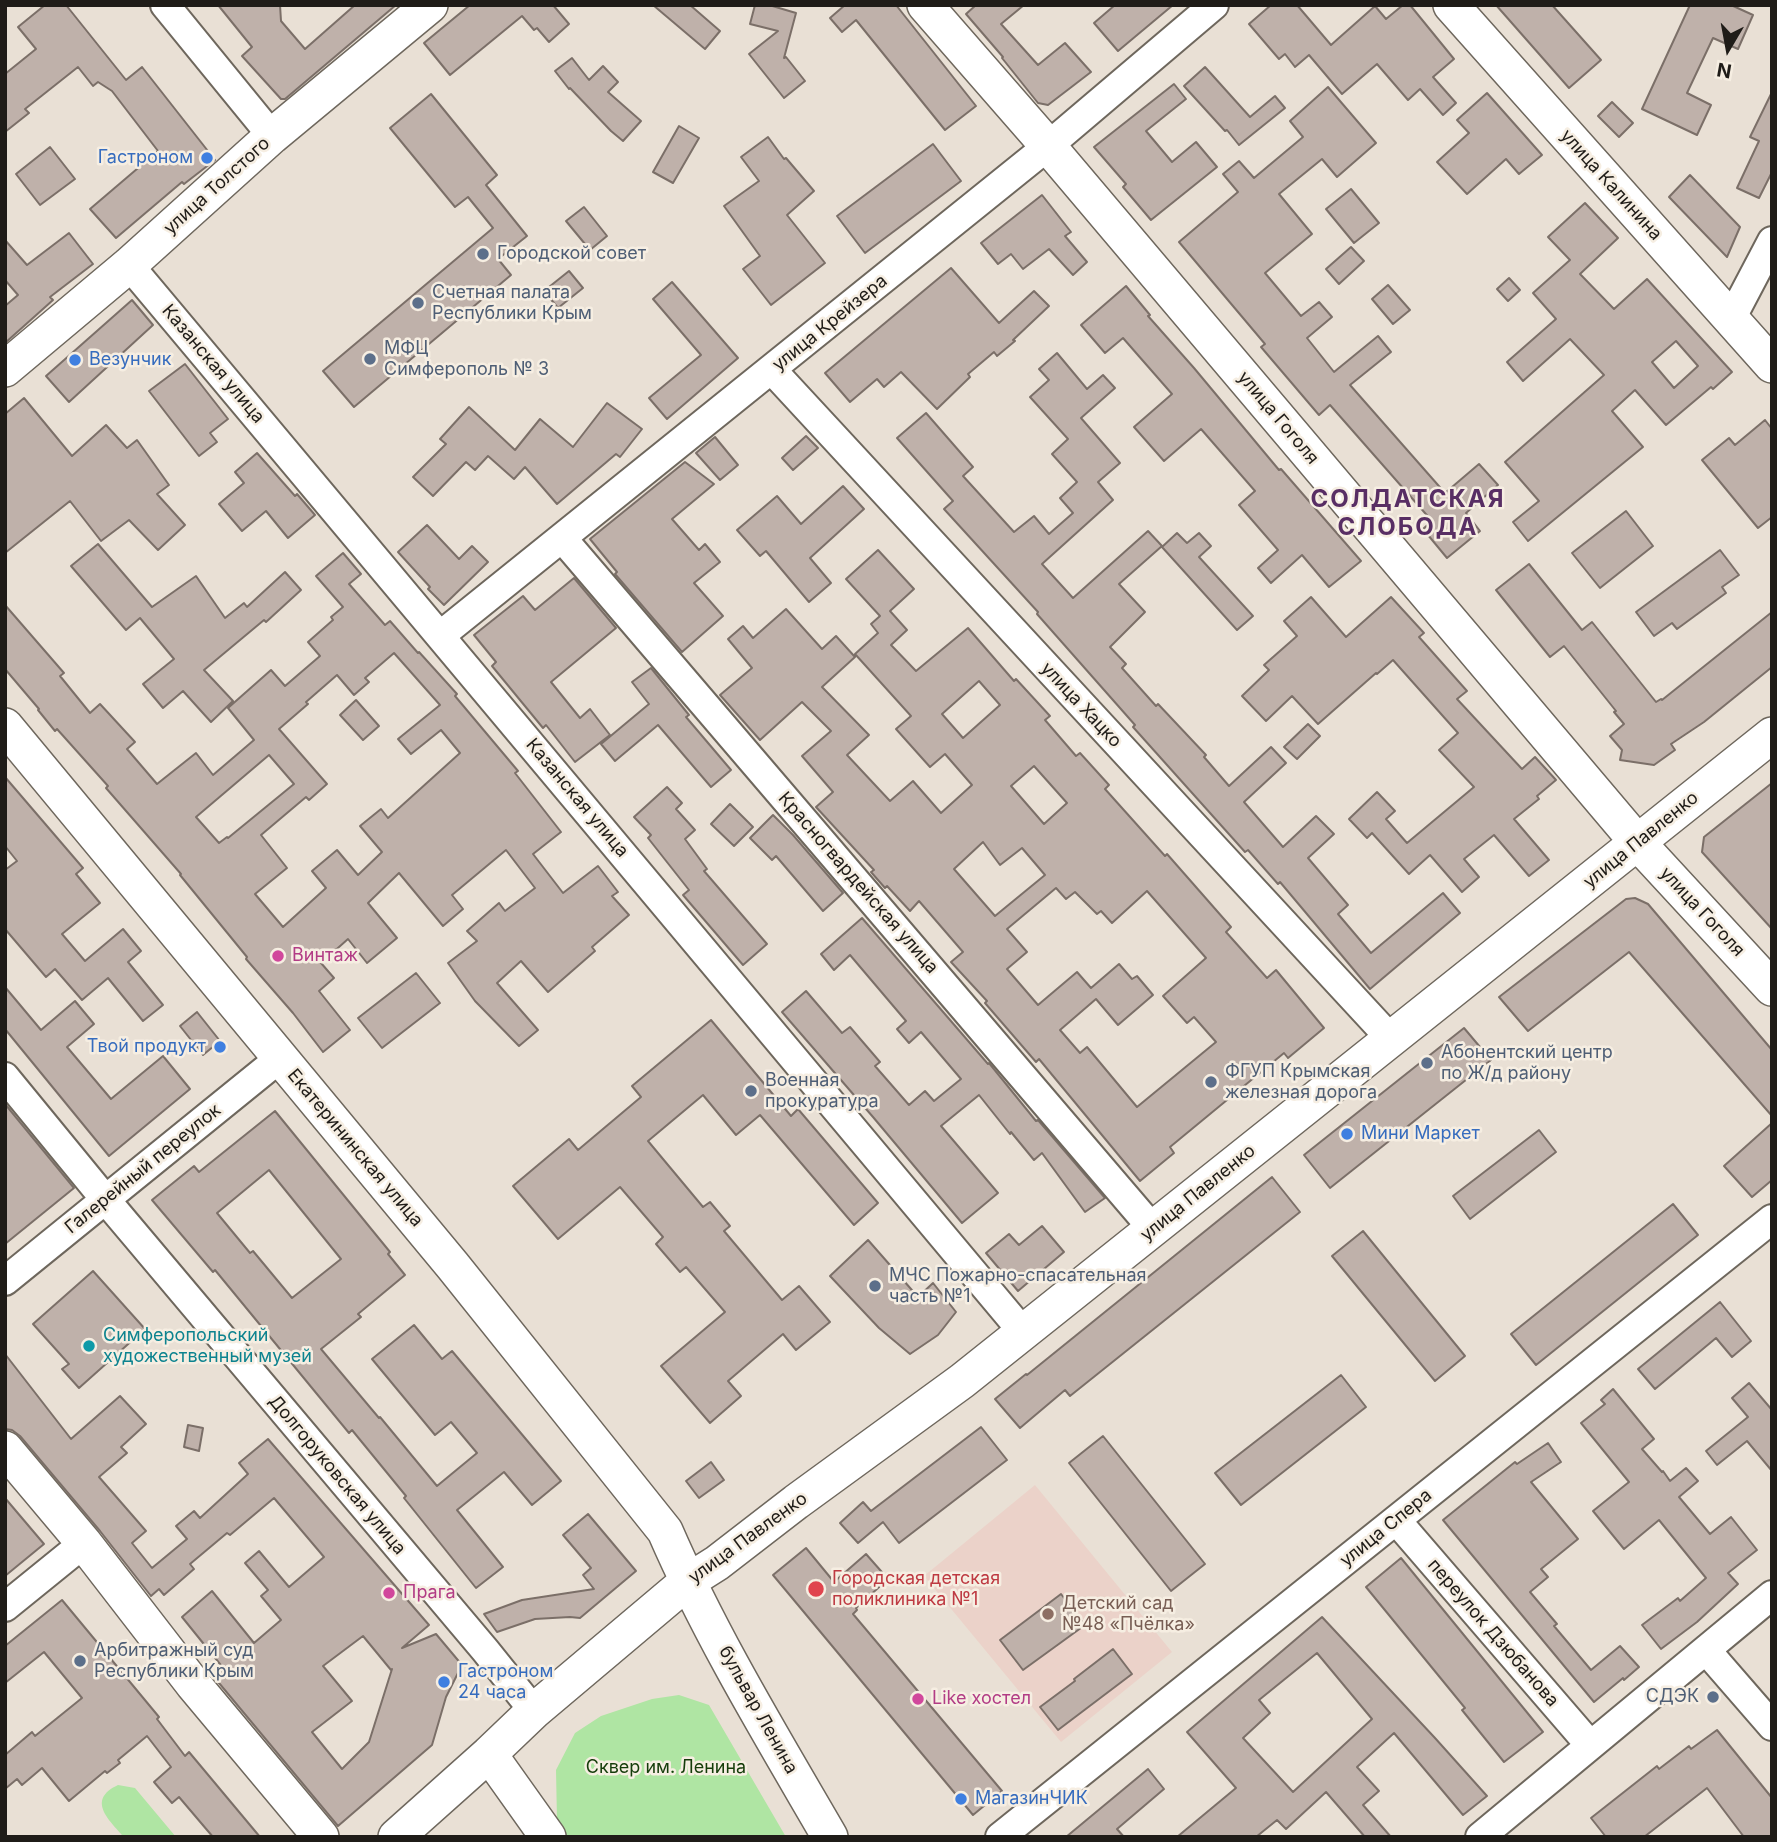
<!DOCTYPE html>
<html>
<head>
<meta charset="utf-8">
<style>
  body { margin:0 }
  #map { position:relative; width:1777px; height:1842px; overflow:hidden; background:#e9e0d5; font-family:Inter,sans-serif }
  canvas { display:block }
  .frame { position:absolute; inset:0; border:7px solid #1f1c18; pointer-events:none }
  .north { position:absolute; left:1693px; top:14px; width:70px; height:70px; -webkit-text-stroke:5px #f6eee2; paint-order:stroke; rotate:190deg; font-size:19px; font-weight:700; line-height:28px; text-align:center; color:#1f1c18 }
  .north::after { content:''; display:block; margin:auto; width:24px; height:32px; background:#1f1c18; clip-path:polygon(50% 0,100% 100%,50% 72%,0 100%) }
</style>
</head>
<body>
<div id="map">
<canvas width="1777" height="1842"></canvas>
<div class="frame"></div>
<div class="north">N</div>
</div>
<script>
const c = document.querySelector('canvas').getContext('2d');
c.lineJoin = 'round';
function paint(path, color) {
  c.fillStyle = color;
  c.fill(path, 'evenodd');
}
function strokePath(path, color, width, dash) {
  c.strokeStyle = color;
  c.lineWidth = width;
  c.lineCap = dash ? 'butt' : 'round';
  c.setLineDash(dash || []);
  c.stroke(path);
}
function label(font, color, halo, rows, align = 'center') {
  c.font = font + ' Inter,sans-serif';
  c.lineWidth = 5;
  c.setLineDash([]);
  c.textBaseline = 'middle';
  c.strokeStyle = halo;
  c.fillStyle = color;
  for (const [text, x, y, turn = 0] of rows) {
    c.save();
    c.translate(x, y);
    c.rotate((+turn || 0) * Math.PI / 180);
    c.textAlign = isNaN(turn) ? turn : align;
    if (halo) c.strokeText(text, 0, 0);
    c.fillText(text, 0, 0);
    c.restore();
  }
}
const education = new Path2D(`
  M1035,1485L1172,1652L1061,1742L924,1576Z`);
const green = new Path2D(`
  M679,1695L709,1705L786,1837H567L557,1821L556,1770L575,1733L601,1716L652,1699Z
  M118,1785L135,1788L176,1837H124C109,1820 86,1800 118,1785Z`);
const building = new Path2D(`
  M45,5H66L126,80L142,67L215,160L184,184L182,182L116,238L90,209L158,151L112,91L98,82L93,86L78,67L25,109L29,113L5,132V74L36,49L18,27Z
  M218,5H280L281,21L305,49L355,5H396L285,99H281L242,56L252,47Z
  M470,5H553L569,24L549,42L537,28L534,30L522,16L450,75L424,43Z
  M653,5H690L720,31L705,49Z
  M755,5H769L796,13L784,58L786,57L805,81L784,98L749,54L778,31L750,24Z
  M845,5H896L976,106L945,130L856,20L842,32L830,18Z
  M976,5H1024L1001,24L1038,65L1065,43L1091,72L1048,105L1038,103L1002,58L1003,57L966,14Z
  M1115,5H1173L1118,51L1094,23Z
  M1271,5H1297L1331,45L1375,6L1386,19L1403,5H1410L1454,59L1433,77L1456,103L1443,115L1420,89L1408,100L1377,64L1342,94L1309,55L1295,67L1285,54L1279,59L1249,24Z
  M1496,5H1552L1601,60L1569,88Z
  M1690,5H1731L1753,15L1738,49L1713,38L1687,93L1711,105L1697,135L1642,109Z
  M572,58L589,80L603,66L618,82L608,92L641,121L623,141L611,131L570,88L569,89L555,71Z
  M1205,67L1250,117L1275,96L1285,108L1239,145L1227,130L1225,131L1184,86Z
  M1174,84L1186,99L1146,131L1172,162L1196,142L1217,167L1151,220L1123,187L1126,184L1094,147Z
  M1328,87L1376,143L1337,177L1322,159L1279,194L1312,234L1265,273L1301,316L1319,302L1332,317L1307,338L1334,372L1378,336L1391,352L1350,385L1445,493L1479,464L1498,485L1466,513L1480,531L1447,558L1423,529L1432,521L1330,405L1319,415L1261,347L1265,344L1179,242L1238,192L1223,174L1239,161L1254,178L1303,137L1290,121Z
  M1772,92V172L1759,198L1737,188L1759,141L1750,137Z
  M1487,93L1542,155L1519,174L1506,159L1467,194L1437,162L1469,133L1457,120Z
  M431,94L497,175L486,185L527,236L498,259L511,275L354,407L323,371L493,228L468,197L455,207L390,128Z
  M1612,102L1633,123L1619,137L1598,116Z
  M679,126L699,138L673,183L653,172Z
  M768,137L784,159L786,158L814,191L787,215L825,263L771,305L743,269L760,256L724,206L759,181L741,157Z
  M933,144L961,181L865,253L837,216Z
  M50,147L75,179L40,205L16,174Z
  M1690,175L1740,227L1727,257L1669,197Z
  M1351,189L1379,223L1354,243L1326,209Z
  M1042,195L1071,232L1065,236L1087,262L1073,275L1049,249L1023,269L1011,254L998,264L981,243Z
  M1585,203L1618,238L1580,274L1614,309L1647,279L1732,372L1713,389L1711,387L1666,425L1635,390L1612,411L1643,447L1528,541L1513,522L1539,501L1505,462L1604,375L1570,339L1523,381L1507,362L1556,319L1533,293L1570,260L1548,237ZM1676,341L1698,366L1674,388L1652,362Z
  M584,207L607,236L590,250L566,221Z
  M69,233L93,264L50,297L53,300L5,343V306L18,295L5,280V240L27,265Z
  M1351,247L1364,261L1339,284L1326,269Z
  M951,268L999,323L1034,291L1049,306L1013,340L1015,341L997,356L994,352L968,374L970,377L937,409L901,372L884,387L877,379L850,402L825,373Z
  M569,271L583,288L558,308L544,291Z
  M1509,278L1520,290L1508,301L1497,289Z
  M672,282L738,358L667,419L649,398L701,355L653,299Z
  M1388,285L1410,310L1393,324L1372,299Z
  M1126,286L1150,315L1148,316L1194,368L1279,470L1281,469L1361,561L1329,587L1302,555L1271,583L1258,568L1278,550L1239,505L1255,491L1201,429L1164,461L1134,427L1172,394L1123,338L1105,353L1081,325Z
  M132,300L153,325L69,402L46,376Z
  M1057,353L1087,389L1103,375L1115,388L1081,418L1120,463L1098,482L1113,500L1042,564L1073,598L1148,531L1162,546L1119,584L1145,612L1110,647L1126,664L1122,668L1156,706L1158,704L1206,755L1204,757L1229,786L1271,747L1286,763L1244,802L1283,847L1316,816L1334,834L1308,858L1348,905L1338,914L1371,953L1443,893L1460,913L1370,989L1280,882L1278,884L1248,850L1245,852L1133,727L1135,725L1037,614L1038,612L944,509L953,501L897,438L926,413L973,467L963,476L1014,532L1034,516L1049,534L1073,513L1060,498L1077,482L1052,454L1068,439L1030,397L1049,380L1039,369Z
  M185,364L228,419L210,433L217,442L199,456L149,391Z
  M24,398L72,456L106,425L127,448L137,440L169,485L157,494L185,525L158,550L129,520L101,541L70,501L5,553V414Z
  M607,403L642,429L620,457L616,454L557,504L525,467L514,479L488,456L475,470L466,462L433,496L413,477L446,444L440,439L469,407L515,450L540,419L573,447Z
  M1765,420L1772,429V517L1758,528L1702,460L1729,438L1735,445Z
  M806,436L818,448L793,470L782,458Z
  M715,437L738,465L720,480L696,453Z
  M257,453L295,496L297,494L315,515L288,538L266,511L242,531L219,504L244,483L235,472Z
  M685,462L714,484L672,519L699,550L705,544L720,562L694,583L723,616L682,652L615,574L617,572L590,539Z
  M843,486L864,509L810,558L831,583L809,602L766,551L760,556L737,530L777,496L801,524Z
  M1626,511L1653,546L1600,588L1572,553Z
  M427,525L459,559L472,546L488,562L444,605L428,589L430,587L398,552Z
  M1177,533L1187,543L1199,533L1211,546L1199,557L1253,616L1237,630L1162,547Z
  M98,544L152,607L196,576L225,618L244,603L247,607L285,572L301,590L266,622L264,620L204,670L233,701L211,722L183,691L163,708L143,684L174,659L140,618L126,630L71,566Z
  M878,550L914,589L890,611L907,630L891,645L916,671L968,628L1014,681L1016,679L1050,716L1045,720L1076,756L1080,753L1109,785L1105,789L1165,856L1167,854L1231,927L1226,932L1267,978L1276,970L1324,1028L1288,1058L1284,1053L1170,1147L1174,1153L1140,1181L1039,1059L1036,1062L985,1003L987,1001L951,962L963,952L919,901L910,911L887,886L885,888L871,872L874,870L816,807L833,792L802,756L831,731L802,702L760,740L720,695L752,668L728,639L743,626L753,638L786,609L822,649L836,636L855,657L822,687L869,735L847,755L890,801L913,781L941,813L972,785L945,754L930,767L896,729L911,716L855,654L878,633L871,624L880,616L846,579ZM979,681L1000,705L963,738L942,714ZM1034,766L1067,803L1044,824L1011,786ZM983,842L1000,865L1022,848L1045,875L995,916L954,869ZM1056,888L1066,899L1075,892L1097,914L1101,911L1112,923L1147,891L1206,958L1163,996L1187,1023L1194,1017L1216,1042L1137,1107L1087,1047L1080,1053L1060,1030L1096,999L1118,1025L1153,995L1137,976L1132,979L1119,964L1091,988L1077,972L1038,1005L1007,969L1027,952L1007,929Z
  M1720,550L1739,575L1722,587L1726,593L1677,629L1672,623L1654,636L1636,612Z
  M343,553L361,574L349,584L385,625L390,621L418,653L419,652L457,694L455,696L518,771L515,773L561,832L533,854L563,893L598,866L618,892L612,896L629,915L592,947L595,951L548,992L521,961L497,983L538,1030L519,1046L475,1001L448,963L477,941L467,931L499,903L505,911L535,888L506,850L452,895L463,909L443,926L399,873L368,903L397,938L367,963L348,939L321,963L334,978L319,991L350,1030L323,1052L293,1013L246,959L247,957L180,875L181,874L106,788L108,786L57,729L55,731L38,710L39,709L5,669V605L64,673L60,676L90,713L100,704L135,742L127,749L157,784L196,753L213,775L254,740L228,708L271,670L285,686L320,656L308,642L333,620L331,617L343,607L316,576ZM394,653L440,705L398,739L411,754L441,730L460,753L388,818L381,809L360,826L382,852L358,875L337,850L312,871L326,888L283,927L255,894L287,868L261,835L306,797L309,800L327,784L279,729L308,704L306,702L337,675L354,695L369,682L365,678ZM269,755L294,784L228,838L227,837L219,843L196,817Z
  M1529,564L1582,630L1592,622L1656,702L1661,699L1662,700L1772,612V667L1704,722L1671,744L1675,750L1654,765L1620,760L1622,750L1610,736L1624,724L1614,712L1616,711L1564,646L1550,657L1496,590Z
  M574,578L616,628L551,682L580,718L590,709L610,735L575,762L546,725L543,728L492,666L496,662L474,635L523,596L535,610Z
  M1311,597L1346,637L1391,597L1424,633L1419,637L1467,691L1457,699L1522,769L1535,757L1556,780L1537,796L1539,799L1514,819L1549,860L1529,876L1494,835L1464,859L1479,877L1462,892L1430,855L1409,874L1372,833L1367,838L1349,819L1377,792L1395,811L1386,819L1407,843L1474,787L1439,750L1458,733L1393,660L1377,674L1376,673L1318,724L1292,696L1266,721L1242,696L1269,670L1264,665L1297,636L1284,621Z
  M651,668L689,715L686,717L731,770L711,787L658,725L615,761L601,744L649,704L632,682Z
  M356,700L379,726L363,740L340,715Z
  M1308,724L1320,736L1297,759L1284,747Z
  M5,777L83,868L76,874L100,903L62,934L85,961L123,929L141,951L128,962L163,1005L143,1021L108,978L82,1000L55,969L46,977L5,929V870L17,861L5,846Z
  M1772,783V929L1702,852L1704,837Z
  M667,787L682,803L676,809L695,830L685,839L707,869L704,871L767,944L743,965L683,895L689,890L648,838L651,835L634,817Z
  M730,804L753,827L734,846L711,824Z
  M773,815L793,835L843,893L823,911L776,856L772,860L750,838Z
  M1635,898L1648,904L1772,1050V1116L1629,952L1528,1031L1499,997L1626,899Z
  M862,918L988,1064L989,1063L1036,1121L1038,1120L1105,1198L1085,1212L1042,1153L1034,1160L1011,1132L1010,1134L979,1095L941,1126L998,1193L962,1223L873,1117L782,1012L806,991L842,1033L850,1027L880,1062L875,1066L909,1105L925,1091L934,1101L961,1079L921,1032L909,1043L897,1029L906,1021L850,955L834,970L821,954Z
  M416,973L440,1003L382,1048L358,1018Z
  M5,987L41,1030L75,1001L94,1024L67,1047L111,1099L163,1056L190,1089L109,1156L5,1029Z
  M197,1012L220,1041L203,1055L180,1026Z
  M711,1020L791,1116L798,1109L878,1203L854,1225L760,1115L736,1135L703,1095L648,1141L703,1207L710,1202L730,1226L724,1231L782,1300L799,1286L830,1322L796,1350L783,1334L728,1381L741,1396L710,1423L661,1366L725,1312L686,1267L680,1272L656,1244L663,1237L620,1187L558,1239L513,1186L569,1139L578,1150L641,1097L632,1086Z
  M1464,1028L1491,1060L1330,1188L1304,1155Z
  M5,1104L74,1188L5,1244Z
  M275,1111L390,1252L388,1254L405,1275L358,1314L361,1317L321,1349L379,1418L380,1417L437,1486L477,1453L451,1422L435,1435L372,1359L414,1325L442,1359L452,1351L561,1481L532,1505L504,1472L457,1510L503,1567L476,1588L404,1498L406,1496L352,1430L349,1433L215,1270L213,1272L152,1200L194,1166L199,1172ZM269,1170L341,1259L292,1298L253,1251L250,1253L217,1213Z
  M1772,1123V1180L1752,1197L1724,1166Z
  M1539,1130L1556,1152L1470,1219L1453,1196Z
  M1272,1177L1300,1212L1070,1396L1065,1390L1020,1428L995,1399L1026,1374L1027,1375Z
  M1673,1204L1698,1235L1536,1365L1511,1334Z
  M1042,1226L1064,1252L1018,1291L986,1253L1009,1234L1019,1245Z
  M1363,1231L1465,1356L1435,1381L1332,1256Z
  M868,1240L918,1297L933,1283L956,1312L938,1335L910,1354L879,1328L830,1276Z
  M93,1271L145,1329L79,1388L62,1369L69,1364L33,1324Z
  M1720,1302L1751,1341L1732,1357L1716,1338L1655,1389L1638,1369Z
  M5,1354L71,1439L120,1396L146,1424L121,1447L127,1453L99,1477L146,1531L132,1543L152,1568L187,1539L176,1526L194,1511L200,1518L248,1474L239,1463L268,1439L429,1625L402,1648L436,1634L462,1665L446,1697L432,1745L338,1826L214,1677L224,1669L182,1617L212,1591L254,1643L281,1620L261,1596L268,1590L245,1563L259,1551L289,1587L324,1557L274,1498L230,1535L227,1533L190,1564L194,1569L164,1595L159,1589L151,1596L100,1531L20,1436L12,1430L5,1429ZM363,1636L391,1670L392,1669L369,1742L342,1769L312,1732L352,1701L323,1666Z
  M1341,1375L1366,1407L1241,1505L1215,1473Z
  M1749,1383L1772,1410V1471L1747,1441L1717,1465L1706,1451L1748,1417L1732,1398Z
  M1613,1389L1654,1439L1642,1449L1662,1472L1663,1471L1670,1481L1686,1468L1698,1481L1679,1497L1710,1534L1731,1517L1757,1550L1728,1573L1738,1584L1697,1622L1661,1649L1642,1625L1678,1598L1680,1601L1706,1578L1659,1520L1624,1549L1593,1511L1629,1482L1581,1423L1605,1404L1601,1400Z
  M188,1425L203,1428L199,1451L184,1447Z
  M981,1427L1007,1460L899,1543L883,1522L858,1543L840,1523L863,1502L871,1511Z
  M1103,1436L1205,1564L1171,1591L1069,1463Z
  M1548,1443L1561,1462L1531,1482L1578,1539L1541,1569L1548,1577L1530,1592L1557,1624L1554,1626L1591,1670L1620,1646L1639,1667L1624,1680L1623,1678L1594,1702L1443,1520L1515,1462L1517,1464Z
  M711,1462L724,1480L699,1498L686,1481Z
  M5,1498L44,1544L5,1576Z
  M588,1514L636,1571L580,1618L570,1617L535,1619L497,1632L484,1614L522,1600L594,1589L583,1575L591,1568L563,1535Z
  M806,1548L834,1582L866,1554L888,1579L856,1608L857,1610L853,1614L1002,1791L973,1815L773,1575Z
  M1401,1558L1543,1732L1504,1762L1462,1710L1465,1708L1366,1587Z
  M1061,1594L1085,1625L1023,1670L1000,1640Z
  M62,1600L159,1717L157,1719L185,1756L189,1752L260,1837H213L179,1797L172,1803L154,1782L171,1767L147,1736L118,1760L120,1763L107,1773L105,1771L69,1801L42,1768L22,1785L17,1779L5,1789V1755L32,1732L35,1736L82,1698L44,1652L5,1683V1646Z
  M1322,1617L1435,1738L1487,1796L1463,1815L1394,1733L1357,1767L1379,1791L1363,1805L1391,1837H1365L1326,1792L1286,1829L1277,1820L1256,1837H1177L1236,1788L1187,1732ZM1317,1653L1372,1719L1293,1792L1243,1738L1270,1713L1259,1700Z
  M1113,1649L1132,1674L1058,1730L1040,1707L1075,1681L1074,1679Z
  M1717,1730L1772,1798V1837H1744L1707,1788L1644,1837H1606L1591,1818L1657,1766L1659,1769L1689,1746L1691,1749Z
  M1148,1769L1164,1789L1117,1829L1124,1837H1066Z`);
const minor = new Path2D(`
  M165,5L272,136
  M129,265L1023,1332
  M1731,319L1772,241
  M772,370L1391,1039
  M562,538L1153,1229
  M441,635L1048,146L1214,5
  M5,1077L105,1199L485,1650L534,1711
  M5,1281L280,1058
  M1396,1520L1590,1745
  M5,1607L84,1543
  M1706,1650L1772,1726
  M1000,1837L1772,1219
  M1480,1837L1772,1595`);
const major = new Path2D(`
  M925,5L1048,146L1638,843L1772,988
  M1451,5L1772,365
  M5,369L129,265L272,136L430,5
  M5,726L453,1266L665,1531C711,1637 772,1737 830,1837
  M5,1449L84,1543L193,1684L321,1837
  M489,1754L548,1837
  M396,1837L489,1754L534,1711L687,1582L717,1563L796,1502L962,1381L1772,735`);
const markers = [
  [207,158,7,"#3f7fe0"],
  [483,254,7,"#5c6f8a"],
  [418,303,7,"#5c6f8a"],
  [370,359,7,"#5c6f8a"],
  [75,360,7,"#3f7fe0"],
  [278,956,7,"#d1479c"],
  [220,1047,7,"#3f7fe0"],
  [1427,1063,7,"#5c6f8a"],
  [1211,1082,7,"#5c6f8a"],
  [751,1091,7,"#5c6f8a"],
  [1347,1134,7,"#3f7fe0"],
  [875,1286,7,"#5c6f8a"],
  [89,1346,7,"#0f9aa8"],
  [816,1589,9,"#e0444e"],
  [389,1593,7,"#d1479c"],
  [1048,1614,7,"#8d6e63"],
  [80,1661,7,"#5c6f8a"],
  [444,1682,7,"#3f7fe0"],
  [1713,1697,7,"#5c6f8a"],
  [918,1699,7,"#d1479c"],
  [961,1799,7,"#3f7fe0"]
];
const shopNames = [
  ["Гастроном",193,158,"right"],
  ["Везунчик",89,360],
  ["Твой продукт",206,1047,"right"],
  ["Мини Маркет",1361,1134],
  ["Гастроном",458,1672],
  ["24 часа",458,1693],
  ["МагазинЧИК",975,1799]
];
const streetNames = [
  ["улица Калинина",1611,185,48],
  ["улица Толстого",217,186,-42],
  ["улица Крейзера",830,323,-39],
  ["Казанская улица",213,364,50],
  ["улица Гоголя",1278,418,50],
  ["улица Хацко",1081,705,47],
  ["Казанская улица",577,798,50],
  ["улица Павленко",1641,840,-39],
  ["Красногвардейская улица",858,883,49],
  ["улица Гоголя",1702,912,47],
  ["Екатерининская улица",355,1148,50],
  ["Галерейный переулок",143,1169,-39],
  ["улица Павленко",1198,1193,-39],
  ["Долгоруковская улица",337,1475,50],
  ["улица Спера",1386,1528,-39],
  ["улица Павленко",748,1538,-36],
  ["переулок Дзюбанова",1493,1633,49],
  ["бульвар Ленина",758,1710,61]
];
const serviceNames = [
  ["Городской совет",497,254],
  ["Счетная палата",432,293],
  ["Республики Крым",432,314],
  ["МФЦ",384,349],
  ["Симферополь № 3",384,370],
  ["Абонентский центр",1441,1053],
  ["по Ж/д району",1441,1074],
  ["ФГУП Крымская",1225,1072],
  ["железная дорога",1225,1093],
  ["Военная",765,1081],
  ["прокуратура",765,1102],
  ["МЧС Пожарно-спасательная",889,1276],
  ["часть №1",889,1297],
  ["Арбитражный суд",94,1651],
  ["Республики Крым",94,1672],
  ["СДЭК",1699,1697,"right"]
];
const hotelNames = [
  ["Винтаж",292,956],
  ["Прага",403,1593],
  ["Like хостел",932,1699]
];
const cultureNames = [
  ["Симферопольский",103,1336],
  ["художественный музей",103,1357]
];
const healthNames = [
  ["Городская детская",832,1579],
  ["поликлиника №1",832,1600]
];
const educationNames = [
  ["Детский сад",1062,1604],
  ["№48 «Пчёлка»",1062,1625]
];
const parkNames = [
  ["Сквер им. Ленина",666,1768]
];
const districtNames = [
  ["СОЛДАТСКАЯ",1408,500],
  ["СЛОБОДА",1408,528]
];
paint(education, '#ebd2c9');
paint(green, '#afe5a3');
paint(building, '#bfb1aa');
strokePath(building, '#7b6f68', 2);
strokePath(minor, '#6e675d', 32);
strokePath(major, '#6e675d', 38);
strokePath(minor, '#fff', 28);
strokePath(major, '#fff', 35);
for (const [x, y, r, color] of markers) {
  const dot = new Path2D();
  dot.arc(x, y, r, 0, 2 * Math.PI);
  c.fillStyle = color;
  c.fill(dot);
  strokePath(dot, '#f6eee2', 2.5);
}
label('18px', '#366cbe', '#f6eee2', shopNames, 'left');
label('18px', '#1f1c18', '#f6eee2', streetNames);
label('18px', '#4e5e75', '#f6eee2', serviceNames, 'left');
label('18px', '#b23c85', '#f6eee2', hotelNames, 'left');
label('18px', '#0d838f', '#f6eee2', cultureNames, 'left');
label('18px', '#be3a42', '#f6eee2', healthNames, 'left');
label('18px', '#785e54', '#f6eee2', educationNames, 'left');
label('18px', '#153d0a', '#f6eee2', parkNames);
c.letterSpacing = '2px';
label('bold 24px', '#582e64', '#f6eee2', districtNames);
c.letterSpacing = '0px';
</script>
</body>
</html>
